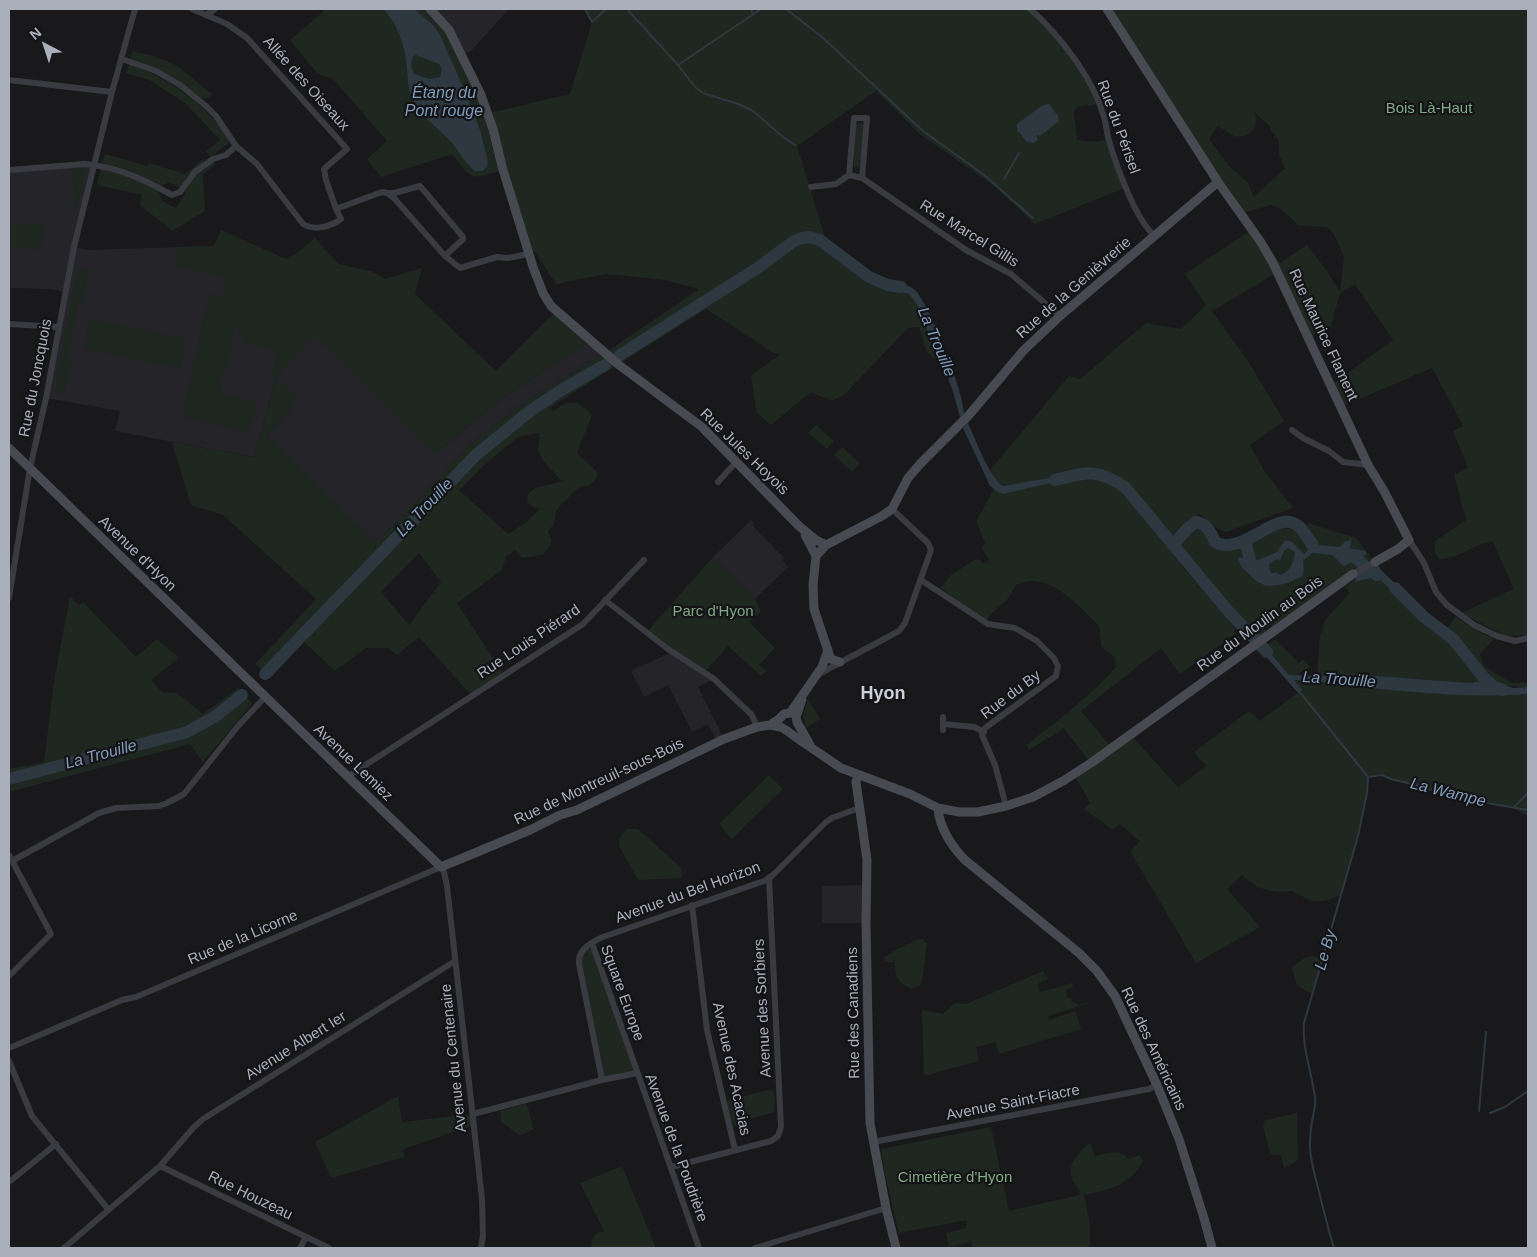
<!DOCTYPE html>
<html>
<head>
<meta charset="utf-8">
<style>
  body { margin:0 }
  #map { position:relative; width:1537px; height:1257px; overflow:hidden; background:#19191c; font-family:Arial,sans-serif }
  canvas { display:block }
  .frame { position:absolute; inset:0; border:10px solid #aaafbc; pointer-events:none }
  .north { position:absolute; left:20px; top:20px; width:50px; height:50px; -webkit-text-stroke:4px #141417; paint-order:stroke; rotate:320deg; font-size:14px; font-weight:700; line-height:20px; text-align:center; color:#aaafbc }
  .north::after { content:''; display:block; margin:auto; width:18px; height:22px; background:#aaafbc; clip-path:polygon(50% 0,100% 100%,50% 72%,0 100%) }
</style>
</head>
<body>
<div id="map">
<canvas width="1537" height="1257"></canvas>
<div class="frame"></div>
<div class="north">N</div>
</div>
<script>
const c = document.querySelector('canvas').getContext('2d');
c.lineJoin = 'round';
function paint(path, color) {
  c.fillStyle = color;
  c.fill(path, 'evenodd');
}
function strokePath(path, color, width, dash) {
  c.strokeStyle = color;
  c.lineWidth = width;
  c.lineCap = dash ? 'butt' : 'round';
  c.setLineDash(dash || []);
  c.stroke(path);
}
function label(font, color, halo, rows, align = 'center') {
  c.font = font + ' Arial,sans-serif';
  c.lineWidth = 4.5;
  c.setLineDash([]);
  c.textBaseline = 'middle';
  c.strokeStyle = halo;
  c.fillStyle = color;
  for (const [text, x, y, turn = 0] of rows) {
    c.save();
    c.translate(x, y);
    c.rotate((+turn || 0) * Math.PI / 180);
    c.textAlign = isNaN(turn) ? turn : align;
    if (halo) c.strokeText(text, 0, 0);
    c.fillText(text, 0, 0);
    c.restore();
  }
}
const built = new Path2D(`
  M430,9H509L471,51L462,56Z
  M94,165L75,247L87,250L214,246L221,230L286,259L434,454L501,399L590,341L605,353L526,401L472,443L375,544L267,436L292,409L276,378L254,457L115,431L120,411L46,398L66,292L49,289L9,288V170Z
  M751,520L754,523L752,525L784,558L782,560L788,567L755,599L713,557Z
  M672,652L714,679L698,687L724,739L717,742L708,724L692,732L668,685L644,697L631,671Z
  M866,885V923H822V886Z`);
const green = new Path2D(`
  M323,9H430L443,22L489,113L570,94L592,22L585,9H1030L1062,42L1099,104L1077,107L1074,112L1077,140L1098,142L1109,138L1127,187L1035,224L993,185L921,135L876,91L797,146L827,244L869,277L866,279L882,287L909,294L917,305L942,361C924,357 924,343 919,327L908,328L845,394L832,401L811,392L771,425L756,412L751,375L780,355L774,353L706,309L551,407L553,412C570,397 578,400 592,415L577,453L596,471L598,475C589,491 583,482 574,492C569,498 561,503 557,510C552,519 559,521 548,531L552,542L543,555L522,558L515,550L506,557L502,570L457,603L504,675L472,696L419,637L397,655L388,648H366L335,671L304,642L270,679L255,664L316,599L223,515L191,505L172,442L254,457L276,378L272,377L278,350L242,342L244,331L234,329L226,372L220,375L219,381L222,385L220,393L257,403L249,433L182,417L209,294L221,296L225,276L175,266L178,247L214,246L221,230L286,259L294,255L315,238L338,264L371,271L385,279L422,268L415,294L496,371L556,311L591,341L501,399L434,454L313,335L277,378L294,395L292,409L267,436L375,543L472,443L526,401L605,353L699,289L665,280L606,274L556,284L535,252L528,254L503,170C469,180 474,181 452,154L381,177L367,159L387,141L334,80L317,73L290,40L324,11ZM540,433L538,450L544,462L562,481L535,488L528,494L527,502L533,507L540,509L525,523L508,534L459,490L486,463L518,437ZM419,553L441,582L409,625L381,592Z
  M1107,9H1528V635L1506,636L1461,613L1514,589L1493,542C1474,543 1459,559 1439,559L1435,552V541L1466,520L1454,474L1468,468L1453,431L1463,426L1432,368L1341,407L1331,385L1393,340L1355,284L1340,293L1331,326L1309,339L1278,272L1212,311L1248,361L1284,421L1250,445L1265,472L1293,508L1226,532C1215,528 1209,523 1200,514L1184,526L1173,540L1159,535L1184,568L1236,629L1234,631L1235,634L1180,674L1161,648L1081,711L1112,748L1131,735L1178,787L1206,766L1194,752L1249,711L1260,721L1301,690L1294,680L1334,683L1335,685L1449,693L1514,695L1528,694V816L1513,808L1456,798L1420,786L1391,779L1382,775L1368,777C1366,817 1352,857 1341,895L1328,900L1313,902L1292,891L1276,892L1257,887L1242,875L1227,889L1260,927L1196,963L1130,851L1140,841L1120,824L1113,830L1084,809L1090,803L1074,774L1090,763L1064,728L1029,750L1026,745C1059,720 1090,696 1117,666L1114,657L1101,646L1099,626C1079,606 1047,569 1016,585L1007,600L990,615L985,622L941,588L951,575L976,559L980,560L983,564L989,560L982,548L985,542L977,524V520L992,492L995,488L1001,490L1033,482L1003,486L995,480L990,470L1069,376L1080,379L1146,323L1181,329L1206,305L1185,274L1250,231ZM1253,111L1271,127V130L1279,141V155L1285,168L1254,197L1248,183L1228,165L1209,139L1218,126C1223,129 1229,134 1235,136C1245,139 1258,129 1256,118C1256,116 1254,113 1253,111ZM1271,205L1280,208L1298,225L1327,227L1334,234L1344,257L1340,292L1327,271L1307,245L1280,263L1246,212Z
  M133,51L154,56L176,65L212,94L208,98H201L158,69L130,59Z
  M129,64C171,79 204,104 230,139L229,143L211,157L206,151L220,140L185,103L149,80L126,73Z
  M861,122L864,125L860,166L856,168L853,165L856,125Z
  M105,154L148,166L149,163L185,174L203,159L205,162L180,188L169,182L161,186L131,171L102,163Z
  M212,161L215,164L203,174L205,211L172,231L140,205L142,195L97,185L101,169L123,174L157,190L160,194L162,201L176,208L185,194L184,191L195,175Z
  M83,168L86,171L76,212L73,174L69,169Z
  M43,223L45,226L40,251L26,248H9V226Z
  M78,268L88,270L82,304L78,303L67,359L71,360L64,394L54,393Z
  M89,319L185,338L180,368L84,349Z
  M816,425L834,441L827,449L808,433Z
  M842,447L860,463L852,472L834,455Z
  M1308,523L1356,538L1373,560L1353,573L1341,577L1274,628L1270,624L1264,628L1268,633L1257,638L1178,543L1195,525H1200L1206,529L1212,543L1228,550C1250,540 1274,521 1298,531Z
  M713,557L755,599L761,611L749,622L775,648L759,665L766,671L761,676L728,646L705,672L647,632Z
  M1371,578L1380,580L1386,584L1454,644L1463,654L1472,670L1484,681L1470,683L1337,673L1333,676H1317L1320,636L1326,619L1350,593L1345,587L1355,580L1357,582Z
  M70,596L79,605L83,602L136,657L157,639L179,658L151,680L162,692L177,693L203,714L238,688L251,702L252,704L203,762L190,744L9,792V769L44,762L54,681Z
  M1456,617L1481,633L1494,639L1480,654L1484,666L1511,683H1528V687C1485,690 1470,659 1446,629Z
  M1275,639L1299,663L1303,659L1310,667L1296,675H1289L1265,647Z
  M808,699L820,719L806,728L803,716Z
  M769,775L783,789L732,839L719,824Z
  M628,829H638L677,864C682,869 684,871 681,878L638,880L619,846C618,837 621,834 628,829Z
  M919,939H923L927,944C925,957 924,971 921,985L911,989C897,981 895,978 895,962H885V957L897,949Z
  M587,946L594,949L637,1073L602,1080L579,964Z
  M1312,956L1322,959L1313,994L1297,986L1292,968L1302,959Z
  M1043,971L1048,979L1037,984L1040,992L1072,983L1073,987L1066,990L1067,997L1072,999L1071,1001L1080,1005L1088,1002L1089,1003L1048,1016L1049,1020L1075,1011L1081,1029L999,1054L996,1042L976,1047L979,1061L924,1076L922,1010L943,1014L955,1003L966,1004Z
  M770,1090L773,1091L775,1096L774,1112L749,1119L748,1127L739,1129L732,1124L727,1100Z
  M398,1096L402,1122L473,1114L474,1125L403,1149L404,1157L331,1178L315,1142Z
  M525,1104L527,1105L534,1129L522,1135H519L501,1122L500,1111Z
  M1297,1113L1298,1160L1284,1168L1281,1155L1270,1154L1263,1125L1265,1120Z
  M991,1127L1009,1211L1080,1195C1079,1189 1076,1186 1073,1181C1065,1165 1079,1152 1090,1143L1095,1156C1107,1153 1120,1148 1128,1159L1140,1155L1143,1161C1129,1186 1111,1189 1084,1195L1090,1225V1248H972L971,1242L949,1247L946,1233L966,1228V1225L967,1224L966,1220L899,1233L885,1175L881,1149Z
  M622,1166L656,1248H591C591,1239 595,1232 604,1231L580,1183Z`);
const water = new Path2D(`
  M383,9H414L432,24L439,33L464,89L480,130L488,162L487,166L483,171H475C466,164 460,153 453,144C438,126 420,119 411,95C408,86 408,78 407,68C405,47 399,25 383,9ZM416,55L439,64L442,69L440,77L430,79L414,74L411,66L413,56Z
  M1049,104L1058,116L1059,121L1040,136L1036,135L1038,140L1033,143L1027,142L1017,130V124L1043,105Z
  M886,280C895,283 908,284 915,290C928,301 965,396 964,414L960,417L952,388L917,305L909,294L882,287Z
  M968,423C975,438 990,479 1003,486L1072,474V478L1003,494L998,492L990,486L963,428Z
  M1304,529L1318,545L1339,547L1346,541L1352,540L1349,548L1365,551L1367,554L1344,566L1332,555L1312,553L1303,561L1304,570L1302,576C1292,582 1276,588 1264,585C1258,583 1253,578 1248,573C1243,568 1239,565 1238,558H1245L1246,555L1251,556L1256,561L1277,552L1285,540L1292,542L1304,554L1308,550L1298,533ZM1288,548L1295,552C1294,561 1290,573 1280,575L1276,572L1271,573L1269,568V564L1278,559L1280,561L1283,552Z
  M1377,563L1381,570L1409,597L1406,603L1380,580L1371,578L1356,582L1355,580L1356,579L1355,576Z
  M1261,642L1289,675L1333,676L1337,673L1470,683L1484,681L1514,688L1528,687V694C1466,699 1397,690 1334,685V683L1294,680L1302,690L1298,693L1256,645Z`);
const stream = new Path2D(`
  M585,9L592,22L606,9
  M627,9L678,65L696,88L703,93L741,105L753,111L782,136L795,145
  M751,9L753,15
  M786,9L822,37L923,131L983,174L1033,218
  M678,65L761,9
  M1004,179L1019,153
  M1299,691L1368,777L1367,793L1358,836L1304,1023C1302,1049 1312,1073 1315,1098C1316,1109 1312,1118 1311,1129C1310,1135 1310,1142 1310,1148C1311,1167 1318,1185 1322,1204C1326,1219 1329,1233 1334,1248
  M1368,777L1382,775L1391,779L1420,786L1456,798L1528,810
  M1514,807L1528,793
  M1479,1111L1486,1032
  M1490,1113L1505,1107L1528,1091`);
const river = new Path2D(`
  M620,355L759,267L794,241L802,238L809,237L820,240L869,277L888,285L901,287
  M1055,480C1087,472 1096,468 1125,487L1229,612L1267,652
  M1245,541L1251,563L1258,569
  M1173,545L1187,529L1196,522C1207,523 1211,533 1215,542C1243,557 1276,509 1297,525C1304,529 1306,538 1312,543
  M1342,553L1358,559L1364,566L1377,575
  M1395,588L1424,617L1453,639L1484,678L1494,687L1503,690
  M265,674L476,455L530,411L563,389L605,365
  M9,779L187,732L216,716L242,695`);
const street = new Path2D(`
  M192,9L227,24L247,38L347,149L324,169L326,180L336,209L382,192L387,193L394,198L445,256L460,268L497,257L508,258L528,254
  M1030,9C1059,34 1092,77 1103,114C1106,121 1106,129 1108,137C1115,162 1135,220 1155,236
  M206,15L215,9
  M122,59L156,71L180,85L206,106L216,116L236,146L257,164L303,224C314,231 330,227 341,219L336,209
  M9,80L112,92
  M9,170L85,164C118,167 143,179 172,195L180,192L195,172L213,159L226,155L236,146
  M849,175L854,118H867L862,178
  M811,187L836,184L849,175L862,178L966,250L1011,274L1060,316
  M388,193H394L420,186L463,237V239L445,256
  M9,324L59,327
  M1292,430L1303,438L1329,451L1343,462L1368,465
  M718,482L736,462
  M1409,540L1424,563L1436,592L1447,605L1474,625L1497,636L1515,641L1528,638
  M1353,574L1375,562
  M921,580L988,624L1015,628L1037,641L1054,658L1058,666L1056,676L985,728L982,735L995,765L1006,806
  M9,598L30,468L46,398L74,247L112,92L135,9
  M605,600L668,649L714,679L752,715L757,727
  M819,674L899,631L905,623L931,550L928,543L892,509
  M943,717V730
  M944,724L974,727L984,732
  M347,777L583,624L644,560
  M9,855L51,934L9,976
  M12,861L99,813L116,808L159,806L167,803L184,794L238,726L266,696
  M692,905L707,1030L735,1150
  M592,943L699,1248
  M9,1048L122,1000L136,997L441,867L444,872L447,886L482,1199L483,1235L481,1248
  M9,1061L32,1116L108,1209
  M602,1080L579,964C577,950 591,942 603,937L764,881L773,875L826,822L832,818L859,808
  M473,1114L602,1080L637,1073
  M873,1142L1149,1089L1157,1085
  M160,1166L329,1248
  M671,1167L771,1141L778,1136L781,1127L769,878
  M9,1182L56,1144
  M64,1248L160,1166L194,1127L203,1119L455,961
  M300,1248L306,1237
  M755,1248L886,1208`);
const secondary = new Path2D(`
  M430,9L449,30L481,95L493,129L503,170L533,267L543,293L551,306L619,365L702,427L799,526L816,540L826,545
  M1107,9L1218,182L1260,241L1273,263L1368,465L1384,491L1409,540L1398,549L1375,562
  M9,448L441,867L530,830L560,815L577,810L724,739L757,727L770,725L779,719L784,714L790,713L822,667L828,650
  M805,535L816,556
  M840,662L831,659L830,657L814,609L813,585L816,556L826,545L882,516L892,509L908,478L920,464L969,415L1023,351L1060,316L1218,182
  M802,699L796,717L797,722L810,745
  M770,725L781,727L786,730L794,736L841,768L910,794L938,808L959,812H978L1006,806L1033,797L1063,781L1091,763L1353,574
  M858,775L856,782L867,860L866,923L870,1123L886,1208L896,1248
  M938,808C939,827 952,847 965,860L1079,953L1097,971L1115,996L1157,1085L1179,1139L1204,1218L1212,1248`);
const streetNames = [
  ["Allée des Oiseaux",306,84,48],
  ["Rue du Périsel",1118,127,70],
  ["Rue Marcel Gillis",969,234,32],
  ["Rue de la Genièvrerie",1074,288,-41],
  ["Rue Maurice Flament",1323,335,65],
  ["Rue du Joncquois",36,378,-79],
  ["Rue Jules Hoyois",744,452,44],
  ["Avenue d'Hyon",137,554,44],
  ["Rue du Moulin au Bois",1260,624,-36],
  ["Rue Louis Piérard",529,642,-34],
  ["Rue du By",1011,695,-37],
  ["Avenue Lemiez",353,763,44],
  ["Rue de Montreuil-sous-Bois",599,782,-25],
  ["Avenue du Bel Horizon",688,893,-20],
  ["Rue de la Licorne",243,938,-23],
  ["Square Europe",622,993,70],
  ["Avenue des Sorbiers",763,1008,-93],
  ["Rue des Canadiens",854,1013,-91],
  ["Avenue Albert Ier",296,1046,-32],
  ["Rue des Américains",1153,1049,65],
  ["Avenue du Centenaire",454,1058,-96],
  ["Avenue des Acacias",731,1069,78],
  ["Avenue Saint-Fiacre",1013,1103,-11],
  ["Avenue de la Poudrière",676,1148,70],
  ["Rue Houzeau",250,1196,26]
];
const parkNames = [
  ["Bois Là-Haut",1429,109],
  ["Parc d'Hyon",713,612],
  ["Cimetière d'Hyon",955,1178]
];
const waterNames = [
  ["Étang du",444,94],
  ["Pont rouge",444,112],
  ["La Trouille",936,342,67],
  ["La Trouille",425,508,-46],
  ["La Trouille",1339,680,4],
  ["La Trouille",101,755,-15],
  ["La Wampe",1448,793,14],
  ["Le By",1326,950,-74]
];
const quarterNames = [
  ["Hyon",883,694]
];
paint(built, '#252529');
paint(green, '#1e2720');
paint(water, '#2d3841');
strokePath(stream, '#2d3841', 2);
strokePath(river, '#2d3841', 12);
strokePath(street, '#3a3b41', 6);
strokePath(secondary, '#484a51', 9);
label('15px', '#aaafbc', '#141417', streetNames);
label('15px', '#80a984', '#141417', parkNames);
label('italic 16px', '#7f9dba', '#141417', waterNames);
label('bold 18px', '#cccfd8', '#141417', quarterNames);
</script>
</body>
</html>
